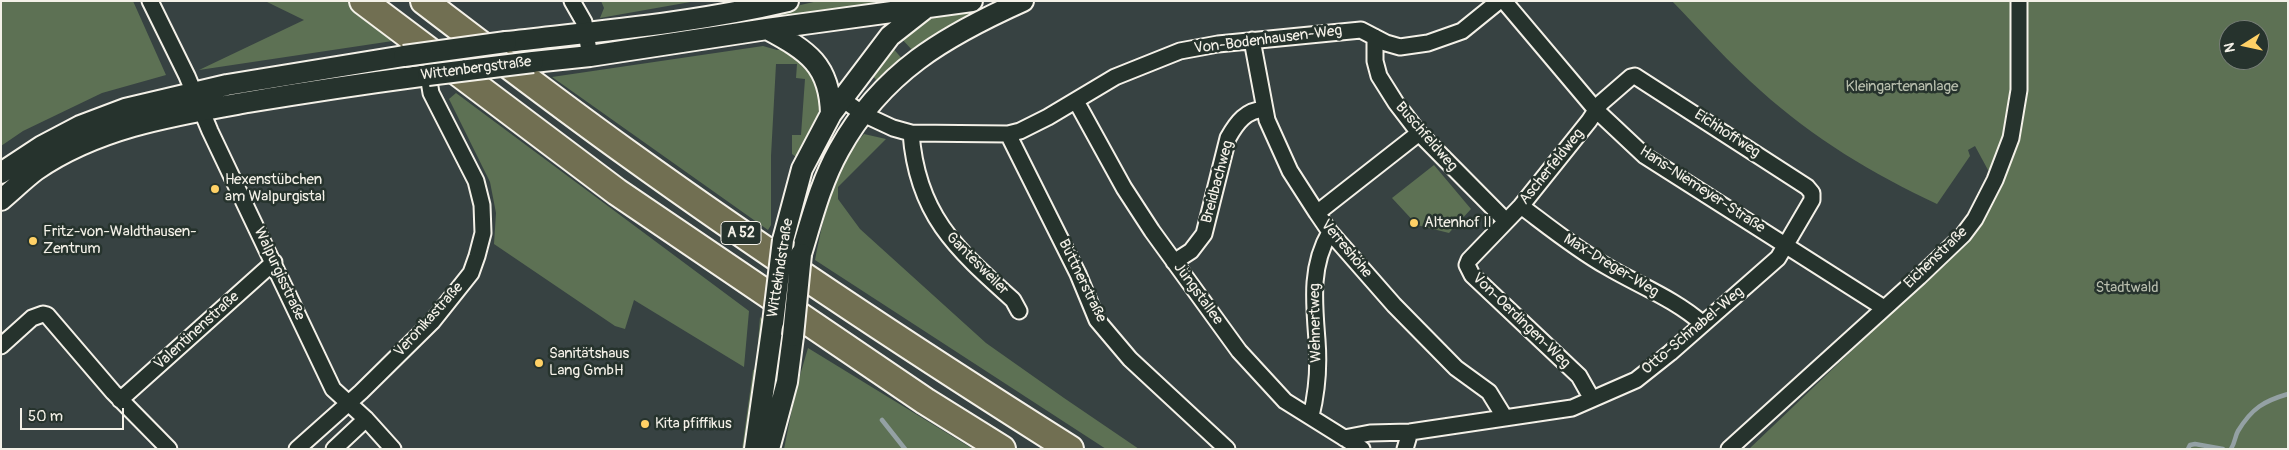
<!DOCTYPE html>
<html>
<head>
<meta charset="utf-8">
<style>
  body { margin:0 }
  #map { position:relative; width:2289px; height:450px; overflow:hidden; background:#374242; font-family:Pangolin,sans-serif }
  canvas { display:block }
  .frame { position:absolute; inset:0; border:2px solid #f4f1e8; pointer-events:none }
  .north { position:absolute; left:2219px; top:20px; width:50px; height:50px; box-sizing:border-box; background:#26332d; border:1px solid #787f78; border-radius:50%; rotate:260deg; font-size:14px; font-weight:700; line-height:20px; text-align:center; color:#f4f1e8 }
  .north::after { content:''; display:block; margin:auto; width:18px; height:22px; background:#ffd166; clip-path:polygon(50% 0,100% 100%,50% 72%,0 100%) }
  .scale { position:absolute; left:20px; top:408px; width:104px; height:22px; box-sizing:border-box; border:2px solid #f4f1e8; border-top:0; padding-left:6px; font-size:15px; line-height:18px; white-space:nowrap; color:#f4f1e8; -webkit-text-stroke:4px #26332d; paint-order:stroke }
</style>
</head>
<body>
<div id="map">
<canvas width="2289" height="450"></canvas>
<div class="frame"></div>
<div class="north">N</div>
<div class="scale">50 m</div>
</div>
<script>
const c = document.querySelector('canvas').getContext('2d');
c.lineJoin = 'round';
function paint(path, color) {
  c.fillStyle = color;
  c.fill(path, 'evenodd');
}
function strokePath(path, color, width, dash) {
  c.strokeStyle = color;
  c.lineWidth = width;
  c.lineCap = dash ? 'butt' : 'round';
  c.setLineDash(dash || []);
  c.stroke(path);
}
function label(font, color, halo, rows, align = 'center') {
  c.font = font + ' Pangolin,sans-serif';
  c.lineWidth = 5;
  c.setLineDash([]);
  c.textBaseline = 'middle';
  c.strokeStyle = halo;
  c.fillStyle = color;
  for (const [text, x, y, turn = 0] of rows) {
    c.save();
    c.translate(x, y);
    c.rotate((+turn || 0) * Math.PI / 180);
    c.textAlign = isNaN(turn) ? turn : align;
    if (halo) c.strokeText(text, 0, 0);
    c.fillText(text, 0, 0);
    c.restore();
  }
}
const green = new Path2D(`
  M1,1H133L166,75L102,93L23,131L1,146Z
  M265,1H354L406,39L199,70L304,20Z
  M601,1H696L600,18L604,8Z
  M818,1H874L875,6L740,24L739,19Z
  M1672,1H2011L2012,91L2008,122L1996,168L1988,170L1975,146L1968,150L1970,156L1937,204C1873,174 1813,138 1761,91C1729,63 1701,31 1672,1Z
  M2024,1H2288V449H1749L1959,248C1987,215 2016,168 2021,123C2024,83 2023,42 2024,1ZM2229,30H2259V60H2229Z
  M972,10H977V13L914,52L900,37L922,18Z
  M763,46L777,50L789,48C833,83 823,112 802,156L796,157L792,154V135H801L805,79L796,78L797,64H776L771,156V225L768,230L552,77Z
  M891,46L904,61L882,79L876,80L871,73Z
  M456,93L749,311L744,367L634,300L625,329L615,326L494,244L496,213L490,182L449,99Z
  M864,134L886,139L838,187V199L860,229L986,343L1064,398L1139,449H1106L815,260C824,215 833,170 864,134Z
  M1434,165L1471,209L1449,233L1417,225L1392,198Z
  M760,317L767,322L750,449H742L753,370L756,369Z
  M808,348L973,449H784L796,389Z`);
const stream = new Path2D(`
  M882,420L905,449
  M2188,449L2190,445L2195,444L2223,449
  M2231,449C2235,443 2235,436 2238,431C2252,408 2264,401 2288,394`);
const street = new Path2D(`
  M150,1L187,76L210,131L333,389L366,419L393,449
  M572,1L584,22L590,56
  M1504,1L1596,110L1645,156L1884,308
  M1375,37V61L1379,76L1396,103L1419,133L1506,221
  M1252,40L1267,120L1290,171L1317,213L1330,232L1394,305L1456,368L1489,392L1505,418
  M842,99L863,114L893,128L911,133L1008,134L1020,131L1048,117L1115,77L1180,51L1218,44L1361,30L1386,43L1400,47L1428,43L1462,31L1499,1
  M1076,101L1124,188L1152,231L1239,351L1285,401L1362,449
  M911,133C917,214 955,248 1013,300L1019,311
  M1008,134L1078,274L1097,320L1130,359L1227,449
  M1521,206C1549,227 1576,249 1606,266C1638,285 1675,299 1703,324
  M1317,213L1419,133
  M1174,262L1191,251L1204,234L1228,138C1237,122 1246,110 1265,109
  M1,346L32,318L43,314L47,315L113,392L169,449
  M120,400L274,262
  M1311,416C1317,392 1319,366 1317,340C1314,302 1310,266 1330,232
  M1344,438L1370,433L1410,432L1572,408L1636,380L1670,353L1778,258L1812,200V193L1807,187L1635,76L1631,77L1601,103L1589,121L1521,206L1469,260L1467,265L1472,275L1579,376L1592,399
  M297,449L361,392L432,322L471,273L477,256L483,233L482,205L476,181L431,93L428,75
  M334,449L366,419
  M1405,449L1410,432
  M1729,449L1919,277L1963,235L1975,219L1995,180L2011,138L2019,90V1`);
const secondary = new Path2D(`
  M767,29C808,51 830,65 831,114
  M506,42C601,31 695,23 788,1
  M533,62L590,56L767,29L972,1
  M1,173L42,146L80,126L125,109L227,85L404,56
  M1,200C13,190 24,179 36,170C98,127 175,115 248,102C307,92 368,83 428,75
  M783,240L802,169L831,114L890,36L927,7
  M801,254C812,218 821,182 839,150C882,72 945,36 1023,1
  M755,449L773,323
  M769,449L787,382L793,336`);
const highway = new Path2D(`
  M363,1L617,192L925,401L1002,449
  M424,1C492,53 560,105 630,155C773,258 921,355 1070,449`);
const secondaryBridge = new Path2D(`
  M404,56L506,42
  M428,75L533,62
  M773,323L783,240
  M793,336L801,254`);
const markers = [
  [215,189,5,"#ffd166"],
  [1414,223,5,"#ffd166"],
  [33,241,5,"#ffd166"],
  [539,363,5,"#ffd166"],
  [645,424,5,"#ffd166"]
];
const shields = [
  [741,233,40]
];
const shieldNames = [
  ["A 52",741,233]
];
const streetNames = [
  ["Von-Bodenhausen-Weg",1268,40,-7],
  ["Wittenbergstraße",476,69,-7],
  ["Eichhoffweg",1727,134,33],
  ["Buschfeldweg",1426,137,49],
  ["Ascherfeldweg",1552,167,-51],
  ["Breidbachweg",1218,182,-75],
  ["Hans-Niemeyer-Straße",1702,190,33],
  ["Verreshöhe",1346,249,50],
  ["Eichenstraße",1936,258,-44],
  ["Gantesweiler",977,264,45],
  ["Max-Dreger-Weg",1611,266,31],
  ["Wittekindstraße",781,268,-81],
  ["Walpurgisstraße",279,274,65],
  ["Büttnerstraße",1082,281,64],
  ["Jüngstallee",1198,294,54],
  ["Veronikastraße",429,320,-48],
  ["Von-Oerdingen-Weg",1521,321,44],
  ["Wehnertweg",1316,323,-91],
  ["Valentinenstraße",197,331,-42],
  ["Otto-Schnabel-Weg",1693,331,-40]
];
const parkNames = [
  ["Kleingartenanlage",1902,87],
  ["Stadtwald",2127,288]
];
const poiNames = [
  ["Hexenstübchen",225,180],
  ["am Walpurgistal",225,197],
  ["Altenhof II",1424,223],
  ["Fritz-von-Waldthausen-",43,232],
  ["Zentrum",43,249],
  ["Sanitätshaus",549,354],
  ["Lang GmbH",549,371],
  ["Kita pfiffikus",655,424]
];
paint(green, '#5d7154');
strokePath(stream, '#94a1a4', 4.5);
strokePath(street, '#f4f1e8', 19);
strokePath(secondary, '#f4f1e8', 24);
strokePath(highway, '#f4f1e8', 30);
strokePath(street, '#26332d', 15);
strokePath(secondary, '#26332d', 20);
strokePath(highway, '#716f52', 26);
strokePath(secondaryBridge, '#f4f1e8', 24, []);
strokePath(secondaryBridge, '#26332d', 20);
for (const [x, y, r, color] of markers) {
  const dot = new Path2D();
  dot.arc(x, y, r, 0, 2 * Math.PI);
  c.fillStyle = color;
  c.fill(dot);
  strokePath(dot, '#26332d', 2);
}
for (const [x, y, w] of shields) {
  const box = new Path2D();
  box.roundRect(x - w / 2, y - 11.5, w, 23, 4);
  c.fillStyle = '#26332d';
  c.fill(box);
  strokePath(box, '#f4f1e8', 1);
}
label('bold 14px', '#f4f1e8', null, shieldNames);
label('15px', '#f4f1e8', '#26332d', streetNames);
label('15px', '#b8bead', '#26332d', parkNames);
label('15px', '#f4f1e8', '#26332d', poiNames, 'left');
</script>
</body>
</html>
